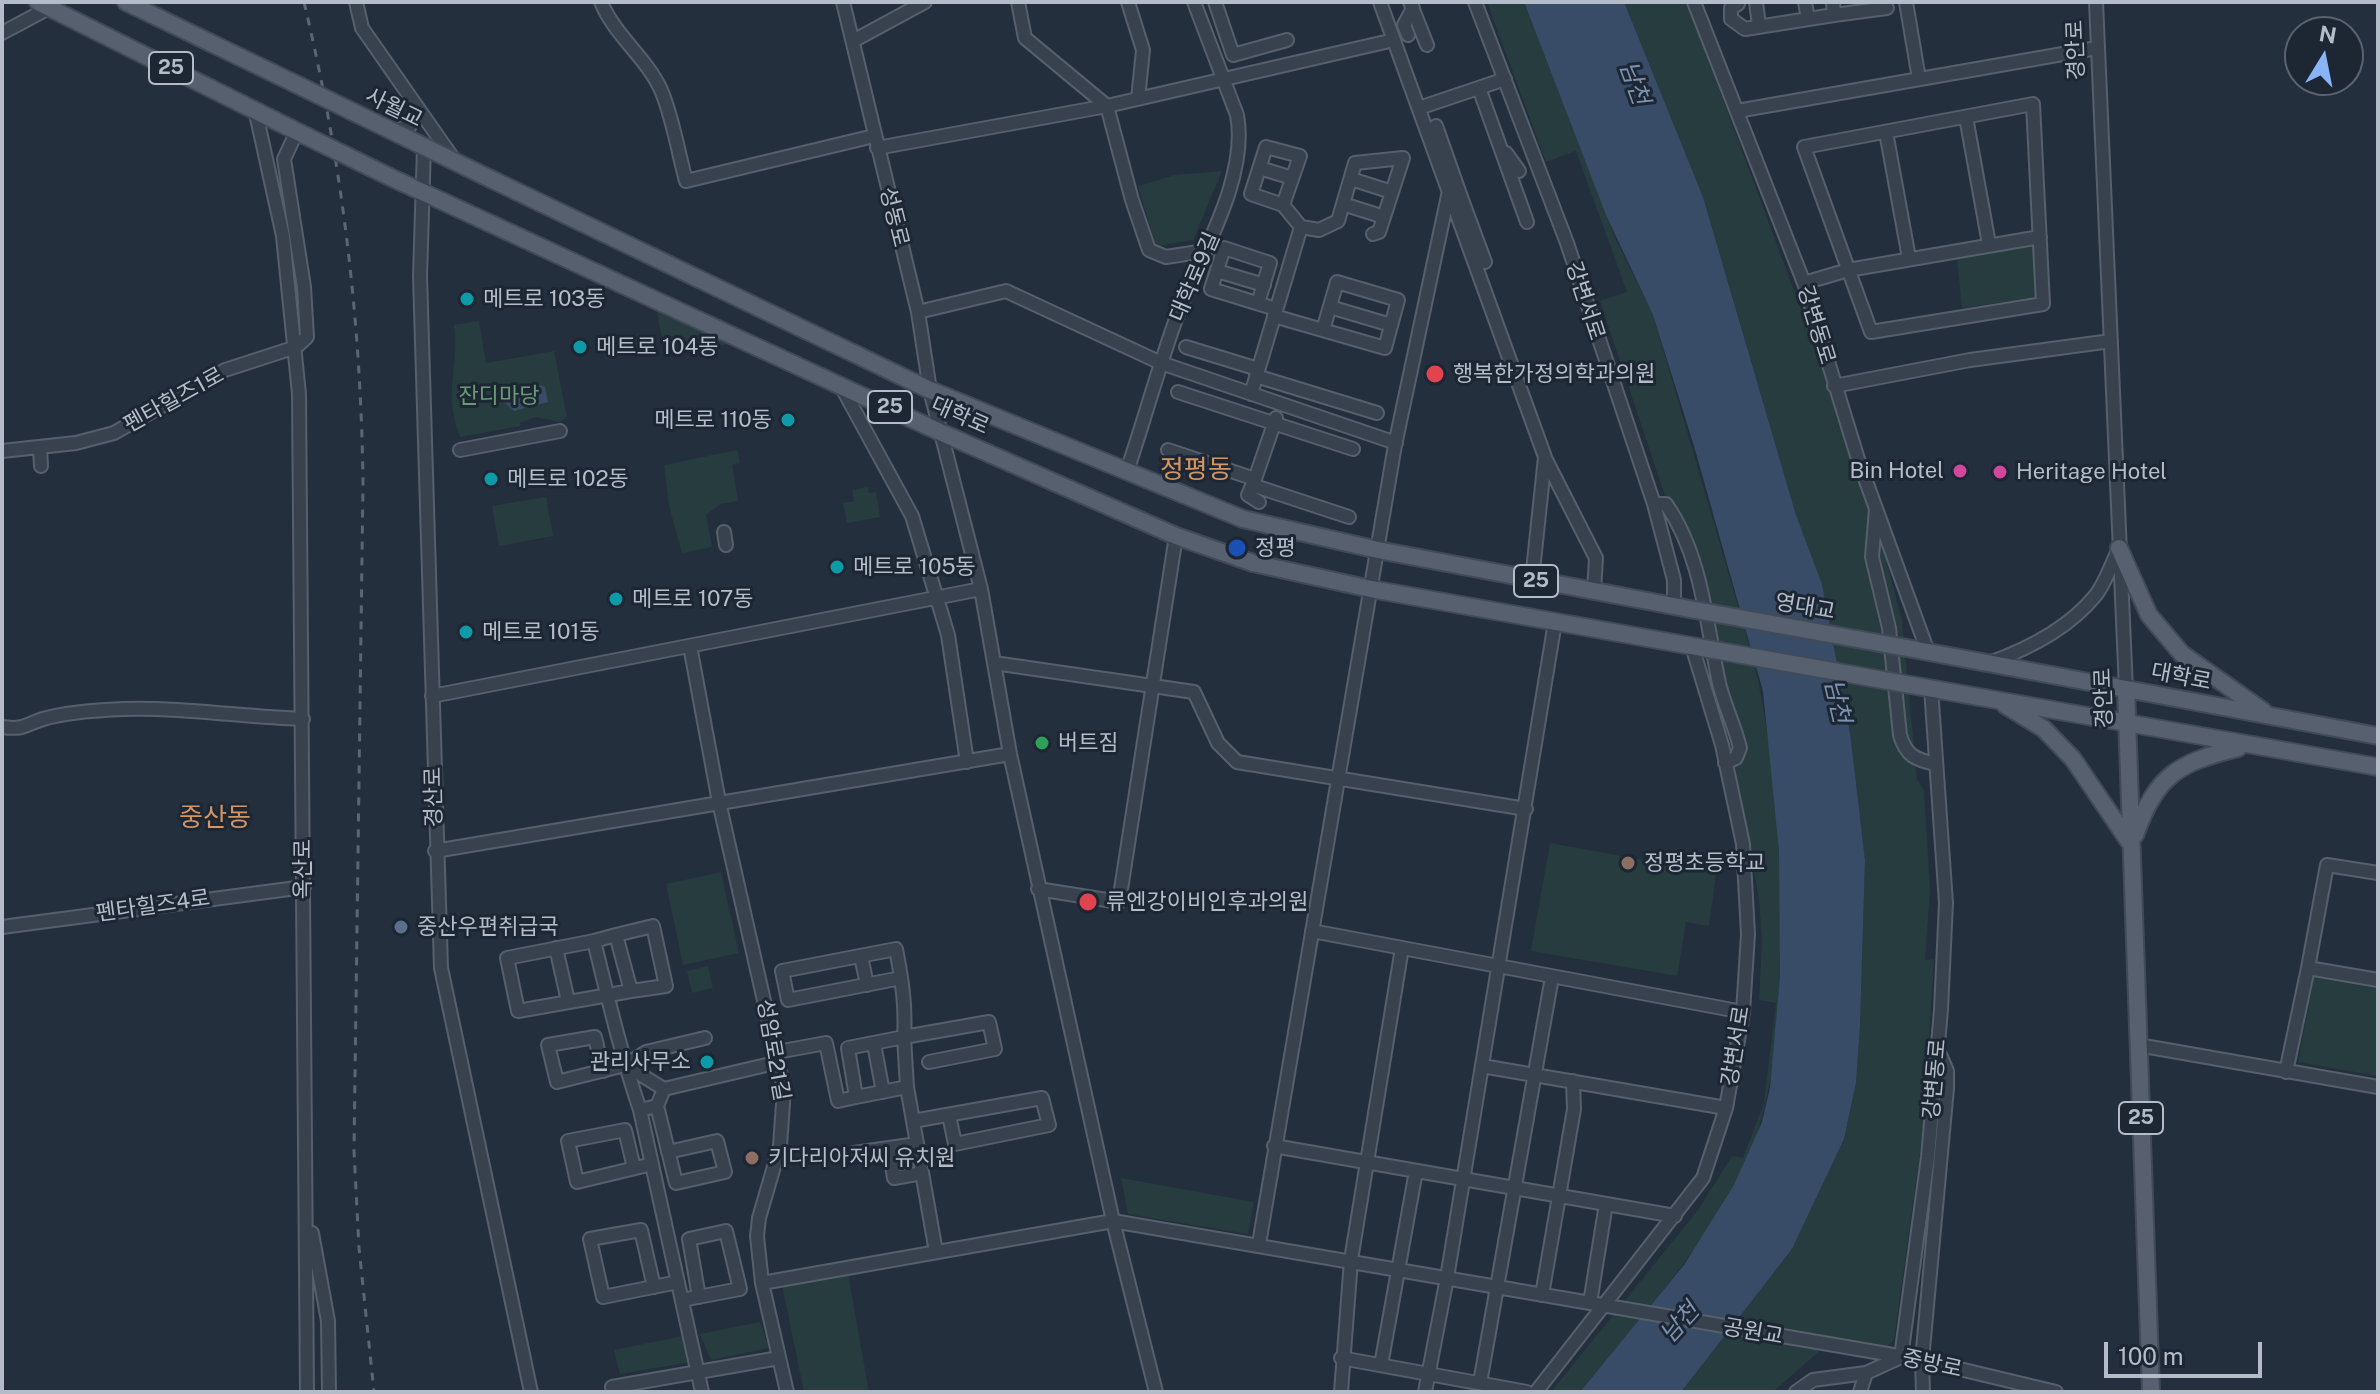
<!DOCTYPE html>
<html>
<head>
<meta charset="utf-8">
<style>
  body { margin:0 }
  #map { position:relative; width:2380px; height:1394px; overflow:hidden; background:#242f3e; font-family:"Public Sans",sans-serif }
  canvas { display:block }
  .frame { position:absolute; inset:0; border:4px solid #b4bcc9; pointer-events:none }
  .north { position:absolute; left:2284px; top:16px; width:80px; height:80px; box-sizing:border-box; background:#1d2633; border:2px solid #59626f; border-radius:50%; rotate:10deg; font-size:22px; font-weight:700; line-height:32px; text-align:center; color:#b4bcc9 }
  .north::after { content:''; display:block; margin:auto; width:28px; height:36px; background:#8ab4f8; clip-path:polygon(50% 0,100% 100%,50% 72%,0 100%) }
  .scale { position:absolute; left:2104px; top:1342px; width:158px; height:36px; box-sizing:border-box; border:4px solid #b4bcc9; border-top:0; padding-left:10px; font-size:24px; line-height:28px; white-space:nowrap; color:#b4bcc9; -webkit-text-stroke:6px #1d2633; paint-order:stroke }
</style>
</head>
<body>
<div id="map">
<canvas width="2380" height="1394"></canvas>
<div class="frame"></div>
<div class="north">N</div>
<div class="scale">100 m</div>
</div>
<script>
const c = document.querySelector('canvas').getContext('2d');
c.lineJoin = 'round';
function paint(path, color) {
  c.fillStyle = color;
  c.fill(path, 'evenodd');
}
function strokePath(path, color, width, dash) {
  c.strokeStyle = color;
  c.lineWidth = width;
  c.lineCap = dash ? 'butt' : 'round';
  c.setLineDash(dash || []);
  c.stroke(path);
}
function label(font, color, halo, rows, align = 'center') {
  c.font = font + ' "Public Sans","Noto Sans KR",sans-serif';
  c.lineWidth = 6;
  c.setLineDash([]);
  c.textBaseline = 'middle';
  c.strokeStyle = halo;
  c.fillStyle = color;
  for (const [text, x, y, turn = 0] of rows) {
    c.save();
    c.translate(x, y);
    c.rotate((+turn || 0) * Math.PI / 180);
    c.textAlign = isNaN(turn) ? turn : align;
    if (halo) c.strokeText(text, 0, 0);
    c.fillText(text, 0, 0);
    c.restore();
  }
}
const green = new Path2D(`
  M1487,2H1524L1615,238L1653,315L1753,657C1784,792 1805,1053 1739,1178C1696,1257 1636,1323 1580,1392H1551L1698,1210L1732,1156L1743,1158L1764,1103L1776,1003L1759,1000L1762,941L1759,899L1729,733L1687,562L1600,301L1627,292L1576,151L1546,162Z
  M1624,2H1687L1689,8L1829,385L1883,549L1902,620L1917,780L1924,790L1930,890L1925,960L1934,959L1923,1132L1894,1340L1885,1349L1833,1339L1773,1392H1681L1792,1249L1844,1139L1856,1083L1860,1026L1865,860L1850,732L1822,584L1796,515L1703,197Z
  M1222,171L1193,240L1156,246L1138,186L1175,175Z
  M2034,245L2037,297L1962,308L1957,258Z
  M656,307L734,343L665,355Z
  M479,321L486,363L554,351L567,417L560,422L536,417L520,423V426L460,437C442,389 460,370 454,325Z
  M639,334L635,353L605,359L602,341Z
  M737,450L740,463L732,465L738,501L721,504L706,515L712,547L682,553L669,506L664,465Z
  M868,487L869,493L876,492L880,517L847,523L843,503L854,501L852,490Z
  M546,497L553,536L499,546L492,506Z
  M1550,843L1716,873L1709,926L1686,922L1677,976L1531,951Z
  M721,872L739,953L683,965L666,884Z
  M708,966L713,988L692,993L687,971Z
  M2314,977L2378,989V1076L2298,1062Z
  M1121,1178L1254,1202L1248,1234L1128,1214Z
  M846,1263L869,1392H804L780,1275Z
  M760,1322L769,1348L711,1360L700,1334Z
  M688,1335L697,1361L620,1374L614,1350Z`);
const water = new Path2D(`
  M1524,2H1624L1703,197L1796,515L1822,584L1850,732L1865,860L1860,1026L1856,1083L1844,1139L1792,1249L1681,1392H1580L1684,1265L1734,1185L1762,1122L1770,1088L1780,977L1779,851L1763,691L1694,446L1653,315L1606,215Z
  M541,385L545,387L548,402L514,411L503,401L506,395Z`);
const minor = new Path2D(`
  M356,2L362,28L455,161
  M601,2C615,36 646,57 661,90C673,118 678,152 686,181L874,136
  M843,2L918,312L930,390L981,589L1010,754L1113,1221L1922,1360L2056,1392
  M1018,2L1025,38L1107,106L1132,200L1149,250L1166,257L1205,251
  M1128,2L1143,50L1138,99
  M1215,2L1233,55L1287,40
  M1380,2L1545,457L1532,580
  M1410,2L1427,45
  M1475,2L1567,243L1654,504L1674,580V606
  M1694,2L1804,283L1858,459L1928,652
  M1756,2L1759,26
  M1805,2L1808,19
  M1906,2L1919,79
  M2096,2L2126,689
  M1738,4L1731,8V19L1745,29L1834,15L1833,2
  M1834,15L1887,8
  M2,33L49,8
  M1408,35L1404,25L1413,8
  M853,41L925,2
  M1479,88L1527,222
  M2033,104L2043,304L1871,332L1804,147Z
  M1419,108L1505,79
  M255,109L283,236L299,394L307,1392
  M1737,111L2097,48
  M1966,117L1989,244
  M1436,126L1461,197L1452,200
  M392,131L410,126L417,109
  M1886,132L1909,258
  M424,147L420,276L441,968L531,1392
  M877,148L1107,106L1394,40
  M1506,153L1519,171
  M1260,168L1292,178
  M1351,179L1392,192
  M1461,197L1485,262
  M1283,205L1300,156L1266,147L1251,194L1283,205L1301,227L1319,230L1338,221L1355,163L1403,158L1384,217L1343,204
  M1373,234L1379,232L1384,217
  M1217,271L1264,285
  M1804,283L1848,270L2040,237
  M1258,303L1270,263L1224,248L1211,289L1276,309
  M1330,307L1391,325
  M918,312L1006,291L1161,363L1396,443
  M1274,316L1385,348L1398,300L1337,282L1323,330
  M1186,347L1258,369
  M1256,376L1377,413
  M841,386L912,516L948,635L967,762
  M1834,386L1970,360L2111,341
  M1178,392L1353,449
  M1251,394L1301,227
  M40,448L41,466
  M460,450L560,431
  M1168,450L1255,479L1276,418
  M2,451L76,443L114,433L225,370L296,347L307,337L304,287L284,159L297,131
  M1545,458L1596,558L1594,591
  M1127,471C1144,421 1158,369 1176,319C1198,259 1249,180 1237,115L1194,2
  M1255,479V486L1349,517
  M1255,479L1248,495L1259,502
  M1654,504H1666C1702,556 1706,622 1719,683C1724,705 1735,726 1740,748L1736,758L1725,763
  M1876,509L1872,557L1889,628L1900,735C1906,756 1916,760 1936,764
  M724,532L726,545
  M690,646L719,802L784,1089L780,1146L759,1218L757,1236L762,1283L787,1392
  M994,663L1194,692L1218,743L1237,762L1526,809
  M1989,663C2028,649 2068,629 2095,596C2105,584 2111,565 2118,551
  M432,696L981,589
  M2,727C24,730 24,725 43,719C67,712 98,710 123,709C183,707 243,717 303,719
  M435,851L1010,754
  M1038,889L1119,902L1176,536
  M2,927L304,887
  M1312,931L1743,1012
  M616,935L653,926L666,986L631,991
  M594,941L616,935L631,991L518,1011L507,958L594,941C608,998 621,1054 640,1110L657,1106L664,1089
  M556,948L568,1001
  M861,956L867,985
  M2308,968L2327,865L2378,873
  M901,978L788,1000L782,971L896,949C902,980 906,1006 904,1037L989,1022L995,1049L929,1062
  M874,1044L883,1092
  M2138,1045L2378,1087
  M777,1052L826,1043L838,1101L856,1097
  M625,1065L646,1052L705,1038
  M1482,1066L1726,1108
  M603,1071L595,1037L548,1045L557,1082L625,1065L664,1089L779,1062
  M2286,1072L2308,968L2378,980
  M907,1087L856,1097L848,1048L904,1037L907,1087L936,1252
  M657,1106L676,1183L725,1172L717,1141L668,1152
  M640,1110L702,1392
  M913,1121L1042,1098L1049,1125L955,1144L949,1115
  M1274,1146L1675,1216
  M889,1148L894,1178L922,1173
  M854,1153L917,1144
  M634,1168L625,1130L568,1141L577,1182L652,1164
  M312,1233L328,1321L329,1392
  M1259,1244L1395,445L1449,191
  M762,1283L1113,1221L1156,1392
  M654,1287L641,1230L590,1239L603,1297L678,1282
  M1542,1295L1574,1109L1573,1081
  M682,1300L740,1289L726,1231L689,1239L699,1297
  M1590,1303L1606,1204
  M1341,1358L1527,1392
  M1381,1365L1416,1171
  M1480,1383L1552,977
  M613,1392L612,1387L779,1358
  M1341,1392L1351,1260L1402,948
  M1425,1392L1447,1278L1555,622
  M1536,1392L1703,1178L1726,1108L1743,1012L1748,934L1743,844L1722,745L1692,646
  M1796,1392L1813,1380L1866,1373L1901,1357L1928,1157L1941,1010L1946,903L1931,688
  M1860,1392L1866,1373
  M1923,1392L1922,1360L1947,1088V1071L1938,1050`);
const major = new Path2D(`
  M38,2L304,135
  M126,2L302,87
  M468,168L930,390L1243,519L1378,550L1695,610
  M390,177L940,432L1176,536L1253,563L1371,589L1703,648
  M2119,548L2149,615L2182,654L2263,711
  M1907,648L2378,736
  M1911,685L2378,767
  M2126,689L2151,1392
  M2005,705L2044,729L2073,759L2130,843
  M2135,835C2157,775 2177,763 2238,748`);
const rail = new Path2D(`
  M304,2C342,161 361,320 363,484L354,1151L359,1248L374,1392`);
const majorBridge = new Path2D(`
  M302,87L468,168
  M304,135L390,177
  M1695,610L1907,648
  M1703,648L1911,685`);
const markers = [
  [467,299,8,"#0f9aa8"],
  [580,347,8,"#0f9aa8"],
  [1435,374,10,"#e0444e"],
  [788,420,8,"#0f9aa8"],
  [1960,471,8,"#d1479c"],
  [2000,472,8,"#d1479c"],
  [491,479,8,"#0f9aa8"],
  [1237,548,10,"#1a4fb4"],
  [837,567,8,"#0f9aa8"],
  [616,599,8,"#0f9aa8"],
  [466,632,8,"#0f9aa8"],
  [1042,743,8,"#2e9e5b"],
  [1628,863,8,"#8d6e63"],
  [1088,902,10,"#e0444e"],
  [401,927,8,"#5c6f8a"],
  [707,1062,8,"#0f9aa8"],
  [752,1158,8,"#8d6e63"]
];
const shields = [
  [171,68,44],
  [890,407,44],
  [1536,581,44],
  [2141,1118,44]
];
const shieldNames = [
  ["25",171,68],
  ["25",890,407],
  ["25",1536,581],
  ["25",2141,1118]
];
const streetNames = [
  ["경안로",2076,50,-92],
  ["사월교",394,108,26],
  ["성동로",894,217,76],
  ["대학로9길",1195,277,-67],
  ["강변서로",1585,301,72],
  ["강변동로",1816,325,73],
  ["펜타힐즈1로",174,400,-29],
  ["대학로",960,416,24],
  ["영대교",1805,607,10],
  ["대학로",2181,677,11],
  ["경안로",2104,698,-92],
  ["경산로",434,797,-91],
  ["옥산로",303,869,-90],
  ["펜타힐즈4로",153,906,-8],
  ["강변서로",1736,1046,-81],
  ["성암로21길",773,1050,80],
  ["강변동로",1935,1079,-85],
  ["공원교",1753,1332,10],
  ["중방로",1932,1364,12]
];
const poiNames = [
  ["메트로 103동",483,299],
  ["메트로 104동",596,347],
  ["행복한가정의학과의원",1453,374],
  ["메트로 110동",772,420,"right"],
  ["Bin Hotel",1944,471,"right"],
  ["Heritage Hotel",2016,472],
  ["메트로 102동",507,479],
  ["정평",1255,548],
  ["메트로 105동",853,567],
  ["메트로 107동",632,599],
  ["메트로 101동",482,632],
  ["버트짐",1058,743],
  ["정평초등학교",1644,863],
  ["류엔강이비인후과의원",1106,902],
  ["중산우편취급국",417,927],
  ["관리사무소",691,1062,"right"],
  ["키다리아저씨 유치원",768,1158]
];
const parkNames = [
  ["잔디마당",499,396]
];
const waterNames = [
  ["남천",1634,83,70],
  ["남천",1837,701,77],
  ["남천",1680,1323,-48]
];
const quarterNames = [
  ["정평동",1196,470],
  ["중산동",215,818]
];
paint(green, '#263c3f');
paint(water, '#394c67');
strokePath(minor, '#565f6c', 16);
strokePath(major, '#414a57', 20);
strokePath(minor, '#38414e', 12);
strokePath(major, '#56606e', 16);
strokePath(rail, '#5a6575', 3, [8, 8]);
strokePath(majorBridge, '#414a57', 20, []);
strokePath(majorBridge, '#56606e', 16);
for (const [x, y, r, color] of markers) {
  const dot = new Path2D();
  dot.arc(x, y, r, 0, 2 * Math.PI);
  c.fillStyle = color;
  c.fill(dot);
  strokePath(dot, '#1d2633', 3);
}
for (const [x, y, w] of shields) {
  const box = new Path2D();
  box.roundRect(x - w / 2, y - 16, w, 32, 6);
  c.fillStyle = '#1d2633';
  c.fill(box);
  strokePath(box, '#b4bcc9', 2);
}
label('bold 20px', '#b4bcc9', null, shieldNames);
label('22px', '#b4bcc9', '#1d2633', streetNames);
label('22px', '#b4bcc9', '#1d2633', poiNames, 'left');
label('22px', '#6b9a76', '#1d2633', parkNames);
label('italic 24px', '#7c92b1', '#1d2633', waterNames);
label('26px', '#d59563', '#1d2633', quarterNames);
</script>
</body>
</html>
